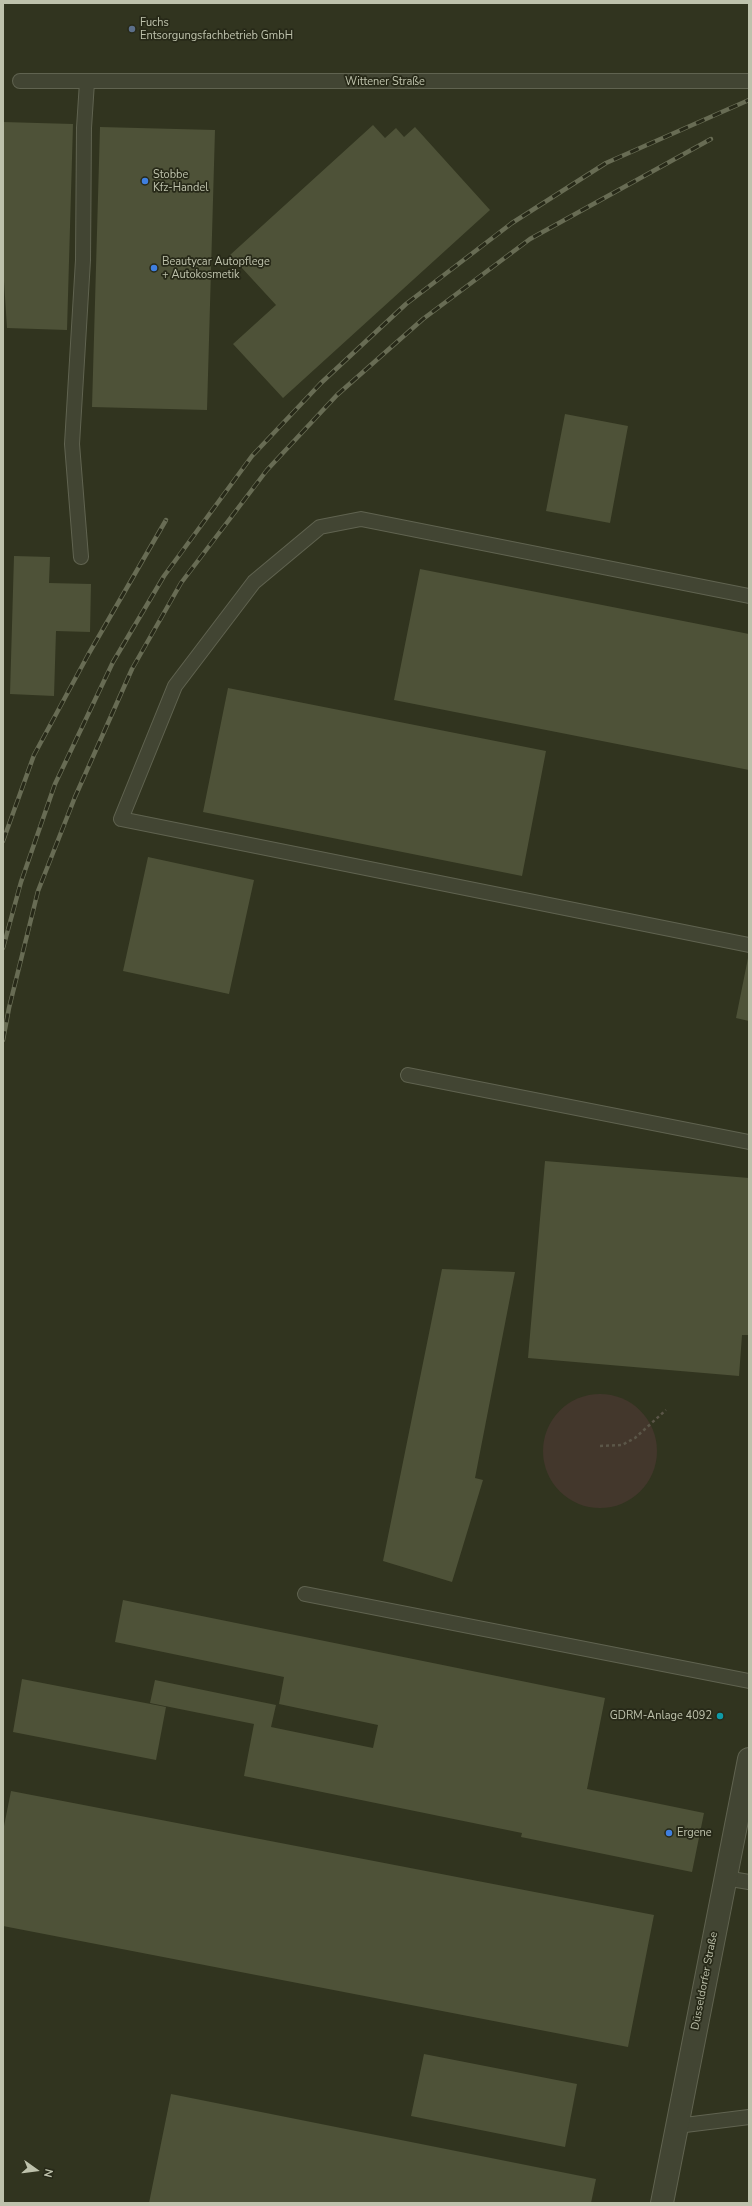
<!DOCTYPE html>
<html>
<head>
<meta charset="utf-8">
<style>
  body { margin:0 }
  #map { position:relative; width:752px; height:2206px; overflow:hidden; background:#31341f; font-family:"Nunito Sans",sans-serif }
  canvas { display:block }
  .frame { position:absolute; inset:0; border:4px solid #bec2ac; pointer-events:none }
  .north { position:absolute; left:16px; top:2150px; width:40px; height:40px; -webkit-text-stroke:3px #272918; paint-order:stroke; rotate:104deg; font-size:11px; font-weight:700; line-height:16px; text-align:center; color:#bec2ac }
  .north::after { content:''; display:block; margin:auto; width:14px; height:18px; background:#bec2ac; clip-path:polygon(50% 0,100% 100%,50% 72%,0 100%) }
</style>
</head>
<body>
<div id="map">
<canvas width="752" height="2206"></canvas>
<div class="frame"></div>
<div class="north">N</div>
</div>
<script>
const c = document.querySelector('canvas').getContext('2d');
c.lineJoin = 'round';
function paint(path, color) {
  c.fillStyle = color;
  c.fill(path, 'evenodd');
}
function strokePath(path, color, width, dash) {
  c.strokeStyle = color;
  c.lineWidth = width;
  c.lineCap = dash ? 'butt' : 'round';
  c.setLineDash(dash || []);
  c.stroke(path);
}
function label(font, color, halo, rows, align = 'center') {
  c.font = font + ' "Nunito Sans",sans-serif';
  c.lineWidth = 3.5;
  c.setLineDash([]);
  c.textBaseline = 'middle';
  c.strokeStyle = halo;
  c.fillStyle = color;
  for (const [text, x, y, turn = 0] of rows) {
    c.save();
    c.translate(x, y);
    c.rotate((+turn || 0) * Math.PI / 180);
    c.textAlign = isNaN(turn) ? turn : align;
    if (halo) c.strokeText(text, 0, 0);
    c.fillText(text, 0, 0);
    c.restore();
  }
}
const green = new Path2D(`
  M543 1451a57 57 0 1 1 114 0a57 57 0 1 1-114 0Z`);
const building = new Path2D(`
  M3,122L73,124L67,330L7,328L3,266Z
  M373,125L385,138L396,128L404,137L415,127L490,210L283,398L233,344L276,305L230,255Z
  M100,127L215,130L207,410L92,407Z
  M565,414L628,426L610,523L546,511Z
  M14,556L50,557L49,583L91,584L90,632L56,631L54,696L10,694Z
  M420,569L749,634V770L394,700Z
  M228,688L546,751L522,876L203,812Z
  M148,857L254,880L229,994L123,971Z
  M748,958H749V1021L736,1018Z
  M545,1161L749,1178V1335H742L739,1376L528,1358Z
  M442,1269L515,1272L475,1478L483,1480L452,1582L383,1561Z
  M123,1600L605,1698L587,1789L704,1813L692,1872L521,1837L522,1833L244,1776L254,1724L150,1703L155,1680L276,1705L271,1727L373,1748L378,1725L279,1704L284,1677L115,1642Z
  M22,1679L166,1707L156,1760L13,1732Z
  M11,1791L654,1915L628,2047L3,1926V1831Z
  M424,2054L577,2084L565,2147L411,2116Z
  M171,2094L596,2179L591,2203H149Z`);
const path = new Path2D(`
  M600,1446L622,1445L635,1438L666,1410`);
const service = new Path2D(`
  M20,81H749
  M81,557L72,444L83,260L84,128L87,82
  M749,596L361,519L320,527L254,582L175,686L121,819L749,945
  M408,1075L749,1142
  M305,1594L749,1681
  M725,1878L749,1882
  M677,2126L749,2117`);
const minor = new Path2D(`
  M662,2203L749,1759`);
const rail = new Path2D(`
  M3,841L34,755L88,655L166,520
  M3,948L21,882L55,784L113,662L164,576L252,456L321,383L406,304L512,223L606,163L749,100
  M3,1040L9,1008L38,891L75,797L132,669L181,583L267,470L337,395L423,319L530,239L711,139`);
const markers = [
  [132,29,4,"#5c6f8a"],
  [145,181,4,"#3f7fe0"],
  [154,268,4,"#3f7fe0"],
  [720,1716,4,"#0f9aa8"],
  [669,1833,4,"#3f7fe0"]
];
const poiNames = [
  ["Fuchs",140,23],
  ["Entsorgungsfachbetrieb GmbH",140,36],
  ["Stobbe",153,175],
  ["Kfz-Handel",153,188],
  ["Beautycar Autopflege",162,262],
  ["+ Autokosmetik",162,275],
  ["GDRM-Anlage 4092",712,1716,"right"],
  ["Ergene",677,1833]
];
const streetNames = [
  ["Wittener Straße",385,82],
  ["Düsseldorfer Straße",705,1981,-79]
];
paint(green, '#43372c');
paint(building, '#4e5238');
strokePath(service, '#606350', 16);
strokePath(minor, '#606350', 24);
strokePath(path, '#5b5648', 2.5, [3, 3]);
strokePath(service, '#424533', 14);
strokePath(minor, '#424533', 22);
strokePath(rail, '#686c54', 4.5);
strokePath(rail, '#272918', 3, [9]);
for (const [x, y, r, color] of markers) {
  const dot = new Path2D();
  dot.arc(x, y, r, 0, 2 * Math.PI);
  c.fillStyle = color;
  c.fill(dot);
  strokePath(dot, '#272918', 1.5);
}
label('11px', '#bec2ac', '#272918', poiNames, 'left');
label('11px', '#bec2ac', '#272918', streetNames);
</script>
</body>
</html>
